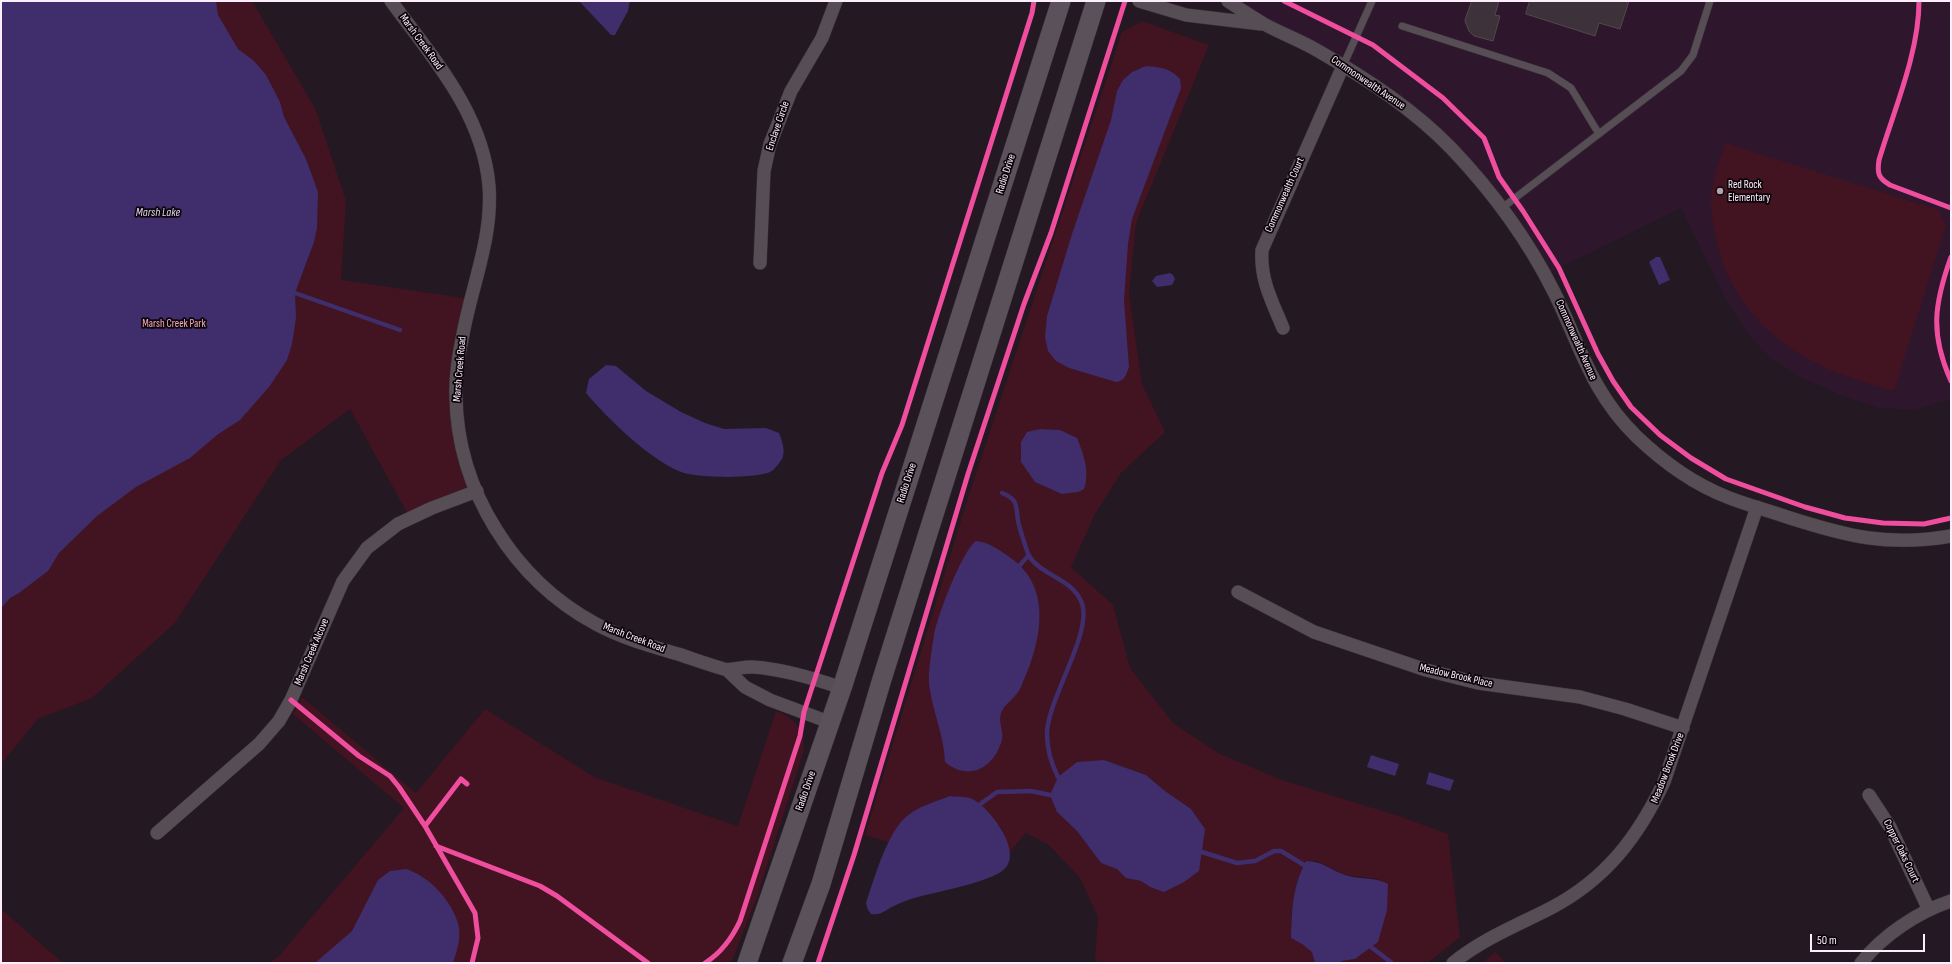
<!DOCTYPE html>
<html>
<head>
<meta charset="utf-8">
<style>
  body { margin:0 }
  #map { position:relative; width:1952px; height:964px; overflow:hidden; background:#241822; font-family:"Sofia Sans Condensed",sans-serif }
  canvas { display:block }
  .frame { position:absolute; inset:0; border:2px solid #feeefb; pointer-events:none }
  .scale { position:absolute; left:1810px; top:934px; width:115px; height:18px; box-sizing:border-box; border:2px solid #feeefb; border-top:0; padding-left:5px; font-size:12px; line-height:14px; white-space:nowrap; color:#feeefb; -webkit-text-stroke:3px #0c040b; paint-order:stroke }
</style>
</head>
<body>
<div id="map">
<canvas width="1952" height="964"></canvas>
<div class="frame"></div>
<div class="scale">50 m</div>
</div>
<script>
const c = document.querySelector('canvas').getContext('2d');
c.lineJoin = 'round';
function paint(path, color) {
  c.fillStyle = color;
  c.fill(path, 'evenodd');
}
function strokePath(path, color, width, dash) {
  c.strokeStyle = color;
  c.lineWidth = width;
  c.lineCap = dash ? 'butt' : 'round';
  c.setLineDash(dash || []);
  c.stroke(path);
}
function label(font, color, halo, rows, align = 'center') {
  c.font = font + ' "Sofia Sans Condensed",sans-serif';
  c.lineWidth = 3.5;
  c.setLineDash([]);
  c.textBaseline = 'middle';
  c.strokeStyle = halo;
  c.fillStyle = color;
  for (const [text, x, y, turn = 0] of rows) {
    c.save();
    c.translate(x, y);
    c.rotate((+turn || 0) * Math.PI / 180);
    c.textAlign = isNaN(turn) ? turn : align;
    if (halo) c.strokeText(text, 0, 0);
    c.fillText(text, 0, 0);
    c.restore();
  }
}
const built = new Path2D(`
  M1228,1H1951V399L1915,410L1879,408L1838,394L1798,376L1769,357L1748,334L1727,302L1681,208L1545,275L1521,237L1421,120Z`);
const green = new Path2D(`
  M1,1H252L315,108L346,201L341,280L471,299L455,395L477,491L410,518L350,409L281,460L175,623L92,698L38,719L1,764Z
  M1142,21L1209,45L1136,223L1129,294L1142,384L1165,432L1121,473L1095,514L1071,567L1113,605L1130,668L1173,723L1220,754L1282,780L1399,816L1448,834L1460,937L1428,963H1339L1342,961L1355,959L1378,942V879L1346,875L1317,861H1306C1292,885 1292,911 1291,938L1302,944L1312,952L1315,963H1097L1095,958L1098,917L1080,878L1049,845L1026,833L1010,852L1002,829L987,811L971,799L950,796L929,804L906,817L888,842L865,835L965,507L1122,32ZM1104,760L1146,775L1165,791L1150,887L1141,881L1126,878L1118,869L1101,863L1077,831L1057,812Z
  M1725,143L1939,210L1946,225L1894,391C1866,383 1837,375 1812,361C1760,333 1723,288 1714,229C1713,220 1710,211 1711,202C1712,181 1719,162 1725,143Z
  M302,697L416,793L485,709L596,778L738,826L776,711C795,719 805,729 804,750L757,897L731,963H267L278,957L404,808L293,714Z
  M1,909L63,963H1Z
  M1495,952L1506,963H1482Z`);
const water = new Path2D(`
  M1,1H216L218,15L238,49L254,61L266,75L280,102L284,117L306,159L318,192L317,228L314,242L295,293L296,318L292,344L287,360L269,387L240,420L217,435L190,458L136,487L97,516L59,553L48,571L19,593L10,598L1,608Z
  M579,1H630L628,11L615,35H611Z
  M1146,66C1160,67 1170,68 1180,79L1181,88L1132,219L1128,244L1124,300L1129,367C1126,375 1125,381 1116,382L1069,368L1056,361L1048,351L1045,337L1047,316L1072,234L1111,120L1117,91L1123,80L1132,72Z
  M1656,257H1660L1670,280L1659,285L1649,262Z
  M1170,273L1173,275L1175,279L1172,285L1157,287L1152,281L1156,276Z
  M606,365L616,366L646,391L681,412L705,423L724,429L766,428L779,433C782,441 786,451 782,459C780,462 775,469 772,471C758,479 700,478 684,473C653,463 607,418 586,393L589,379Z
  M1040,429L1060,430L1077,438C1084,455 1090,472 1084,489L1078,492L1062,494L1035,482L1021,462V442L1027,432Z
  M976,541C988,542 998,549 1008,556C1055,587 1041,643 1021,687C1017,697 1004,704 1001,713C998,722 1004,732 1002,740C994,768 969,782 945,762C944,735 932,710 929,684C928,671 932,648 934,635C937,617 962,551 976,541Z
  M1371,755L1399,764L1395,776L1367,767Z
  M1104,760L1146,775L1165,791L1191,809L1205,829L1199,871L1184,882L1164,892L1150,887L1141,881L1126,878L1117,869L1101,863L1077,831L1057,812L1050,795L1058,777L1077,762Z
  M1429,772L1454,780L1450,791L1426,784Z
  M950,796C957,797 966,796 972,799C989,807 1020,847 1007,866C998,881 940,891 922,896C913,898 904,901 896,905C886,909 882,916 871,914L868,910L866,903C874,879 887,833 906,817C916,807 937,801 950,796Z
  M1306,861C1322,861 1331,870 1345,875C1360,880 1373,876 1388,884L1387,910L1378,942L1355,959L1342,961L1339,963H1315L1312,952L1302,944L1291,938C1292,910 1292,887 1306,861Z
  M406,869C429,876 451,900 458,923C462,936 457,951 453,963H315L352,931L378,880L390,871Z`);
const stream = new Path2D(`
  M295,293L400,330
  M1002,493C1018,499 1016,506 1018,521C1019,526 1027,552 1029,556C1041,575 1072,579 1081,601C1095,630 1047,699 1047,734C1047,749 1051,763 1058,777
  M1020,565L1029,555
  M979,805L997,792L1031,791L1050,795
  M1202,852L1237,863L1255,861L1274,851H1281L1304,865
  M1371,947L1392,963`);
const building = new Path2D(`
  M1472,1H1499L1495,15L1500,16L1493,41L1474,36L1469,31L1465,21Z
  M1530,1H1629L1620,29L1599,23L1595,36L1526,14Z`);
const lane = new Path2D(`
  M1402,26L1548,73L1571,88L1599,134
  M1343,66L1372,1
  M1502,208L1681,71L1693,55L1710,1`);
const street = new Path2D(`
  M391,1C432,57 483,113 489,186C493,237 472,285 463,334C459,353 455,376 456,396C457,490 514,580 596,624C622,638 650,646 678,654C693,659 709,665 724,669C733,671 743,666 753,667C783,669 813,678 842,688
  M1139,1L1186,15L1261,24
  M1228,1C1240,9 1252,17 1264,24C1282,34 1302,41 1320,52C1367,79 1413,109 1451,148C1491,190 1528,240 1554,292C1580,345 1591,392 1636,436C1662,461 1694,484 1727,497C1747,505 1767,510 1787,517C1846,536 1888,547 1951,536
  M760,263L764,171L770,144L791,91L822,38L836,1
  M1283,328C1272,301 1260,280 1262,250L1343,66
  M1238,592L1314,632L1426,670L1478,683L1580,697L1625,709L1683,728
  M727,670L745,687L770,700L829,722
  M1869,795L1890,827L1929,910
  M157,833L259,744L279,721L291,700L343,581L367,548L398,524L432,508L477,491
  M1453,963C1482,939 1518,925 1551,908C1606,879 1638,837 1664,782L1757,507
  M1861,963C1883,935 1918,912 1951,901`);
const secondary = new Path2D(`
  M747,963L842,688L1061,1
  M792,963L821,884L882,679L1096,1`);
const cycleway = new Path2D(`
  M1284,1L1373,45L1443,98L1484,138L1499,177L1523,211L1559,268L1598,354L1613,381L1631,407L1660,435L1691,458L1726,479L1805,507L1845,518L1883,523L1924,524L1951,518
  M1919,1C1919,53 1894,110 1879,160C1877,173 1878,178 1890,185L1951,208
  M1951,257C1934,304 1930,334 1951,381
  M291,700L359,756L390,776L399,787L425,826L475,913L478,938L472,963
  M425,826L461,779L467,784
  M436,846L540,886L557,896L648,963
  M705,963C721,953 732,938 740,921L800,736L804,712L882,473L902,425L1032,13L1034,1
  M818,963L854,855L968,474L1024,304L1051,233L1125,1`);
const markers = [
  [1720,191,4,"#b2a3af"]
];
const streetNames = [
  ["Marsh Creek Road",421,42,54],
  ["Commonwealth Avenue",1368,83,34],
  ["Enclave Circle",778,126,-71],
  ["Radio Drive",1006,174,-72],
  ["Commonwealth Court",1285,195,-66],
  ["Commonwealth Avenue",1576,340,66],
  ["Marsh Creek Road",460,369,-85],
  ["Radio Drive",907,483,-72],
  ["Marsh Creek Road",634,638,21],
  ["Marsh Creek Alcove",312,652,-67],
  ["Meadow Brook Place",1456,676,13],
  ["Meadow Brook Drive",1668,768,-69],
  ["Radio Drive",806,791,-71],
  ["Copper Oaks Court",1901,851,64]
];
const poiNames = [
  ["Red Rock",1728,185],
  ["Elementary",1728,198]
];
const parkNames = [
  ["Marsh Creek Park",174,324]
];
const waterNames = [
  ["Marsh Lake",158,213]
];
paint(built, '#2e162c');
paint(green, '#421320');
paint(water, '#3f2d6c');
strokePath(stream, '#3f2d6c', 4.5);
paint(building, '#3e323a');
strokePath(building, '#53474f', 1);
strokePath(lane, '#3b323a', 8);
strokePath(street, '#3b323a', 14);
strokePath(secondary, '#3b323a', 20);
strokePath(lane, '#564d55', 7);
strokePath(street, '#564d55', 13);
strokePath(secondary, '#5b515b', 19);
strokePath(cycleway, '#ef4d9e', 5);
for (const [x, y, r, color] of markers) {
  const dot = new Path2D();
  dot.arc(x, y, r, 0, 2 * Math.PI);
  c.fillStyle = color;
  c.fill(dot);
  strokePath(dot, '#0c040b', 1.5);
}
label('11px', '#feeefb', '#0c040b', streetNames);
label('11px', '#feeefb', '#0c040b', poiNames, 'left');
label('11px', '#f6aeb9', '#0c040b', parkNames);
label('italic 12px', '#dedaef', '#0c040b', waterNames);
</script>
</body>
</html>
